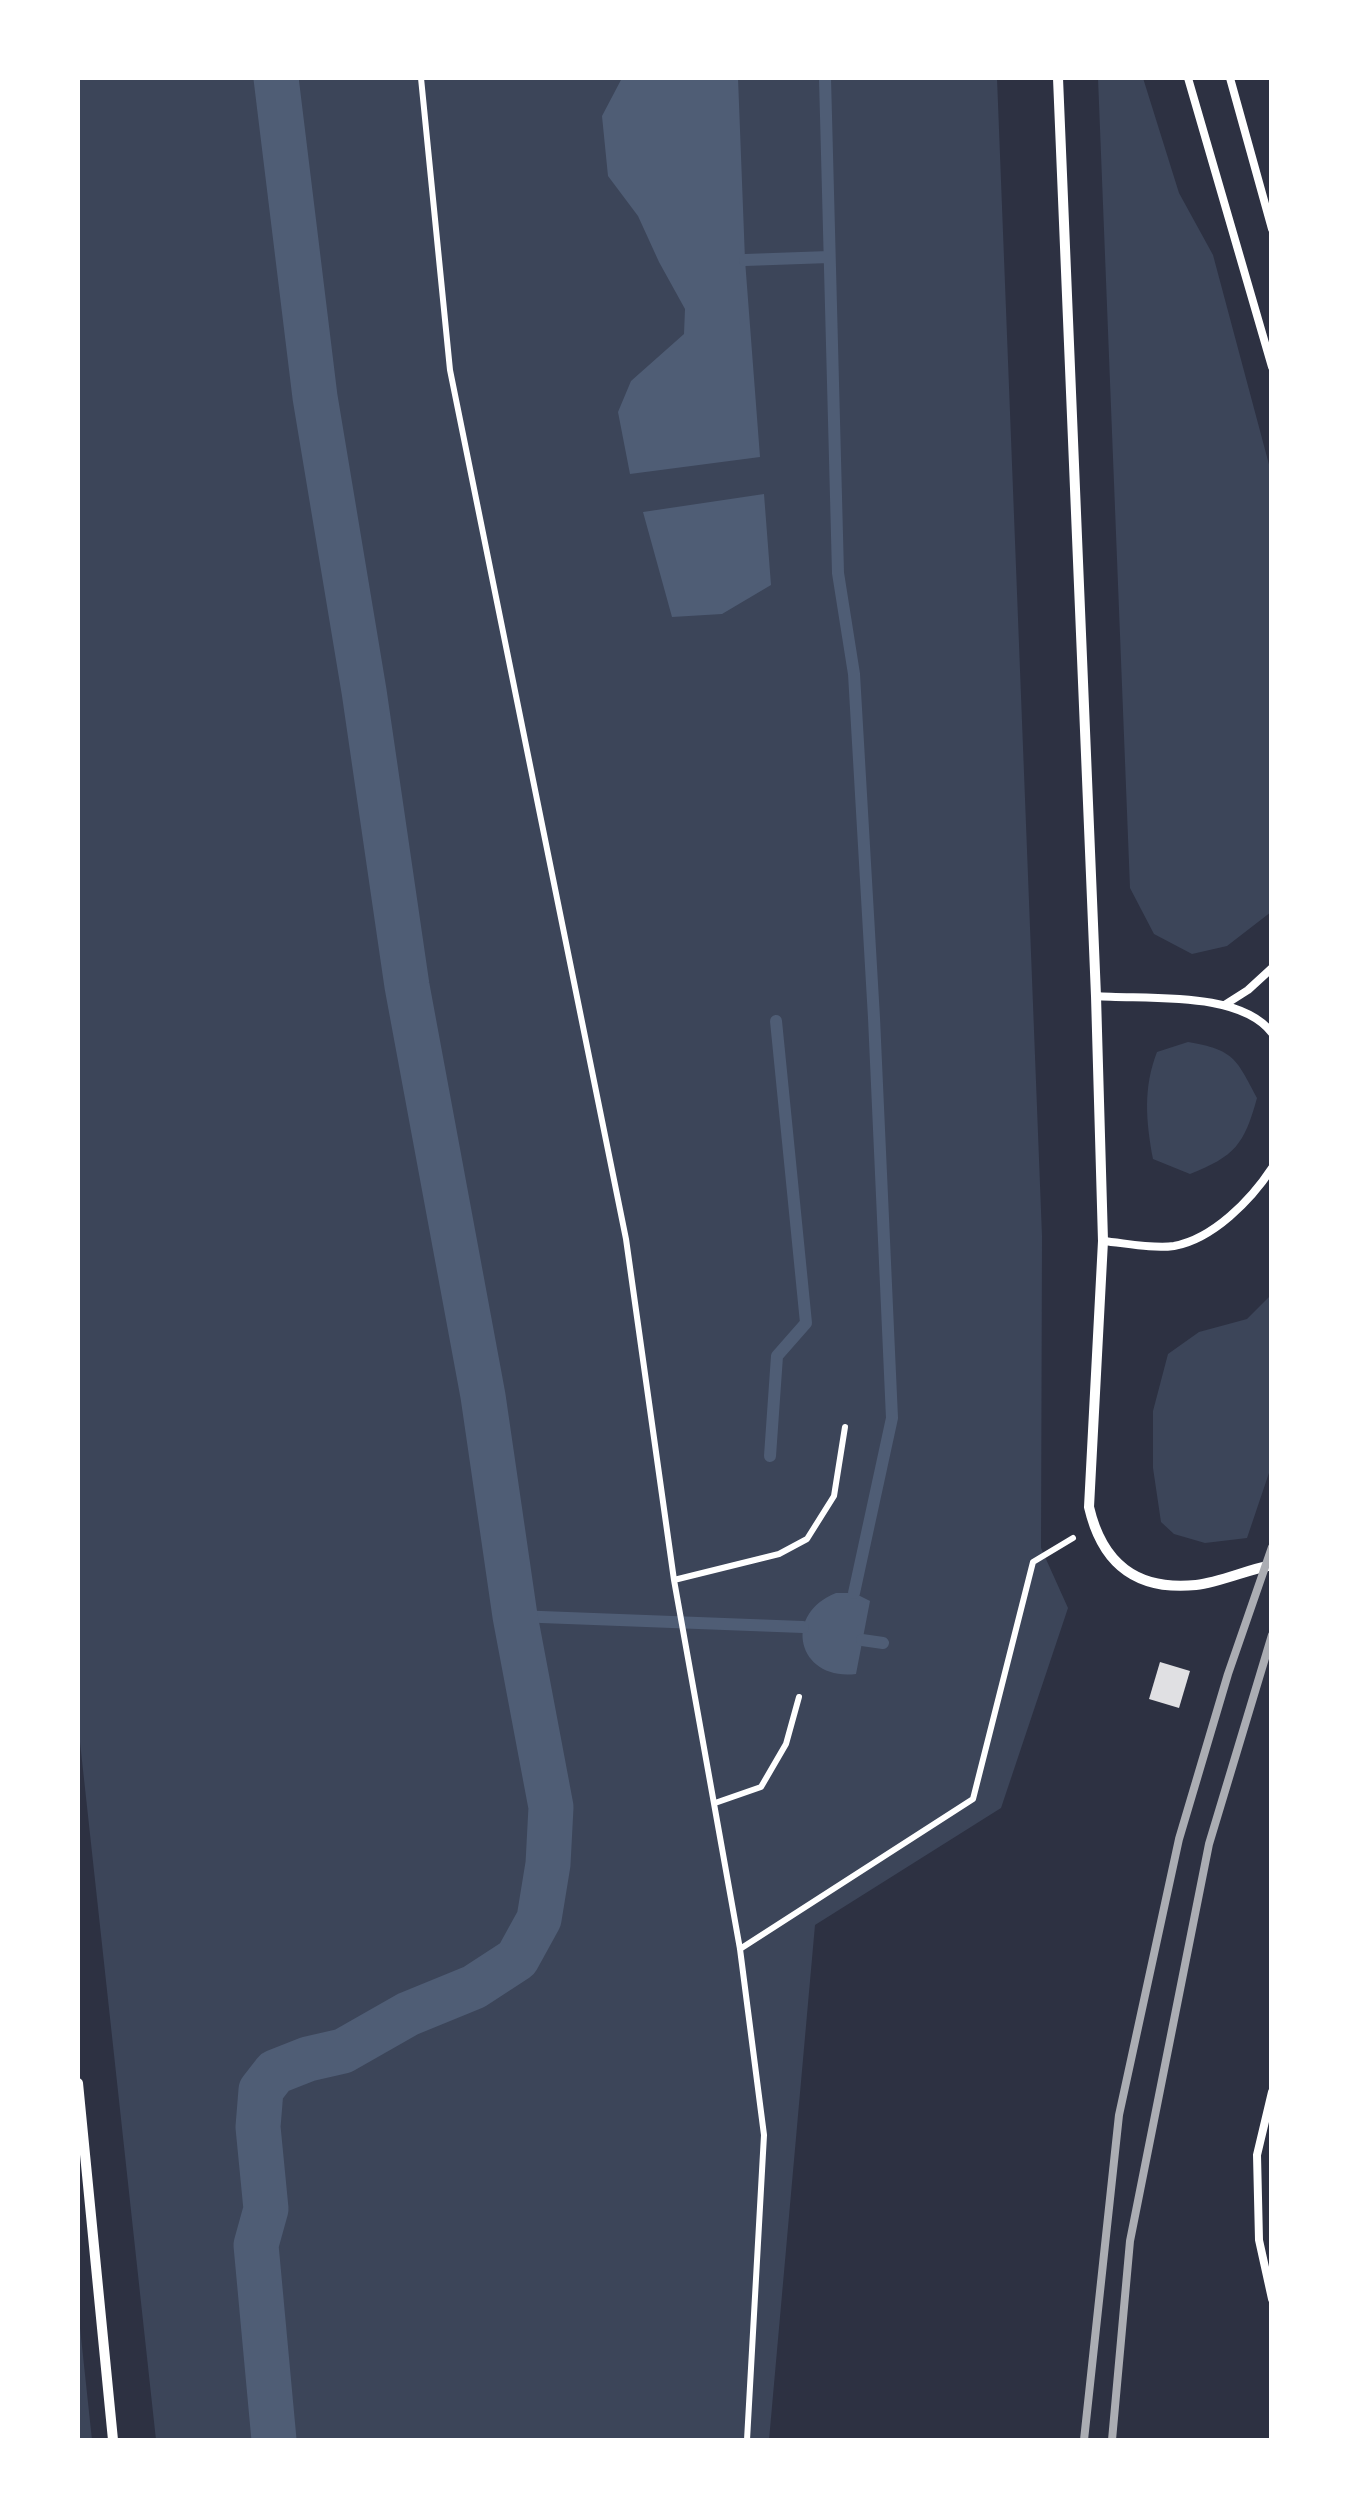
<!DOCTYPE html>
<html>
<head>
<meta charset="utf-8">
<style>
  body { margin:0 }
  #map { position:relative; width:1349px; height:2518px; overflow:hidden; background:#2d3142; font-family:Jost,sans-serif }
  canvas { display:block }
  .frame { position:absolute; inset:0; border:80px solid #fff; pointer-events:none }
</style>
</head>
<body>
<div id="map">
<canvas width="1349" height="2518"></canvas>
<div class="frame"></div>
</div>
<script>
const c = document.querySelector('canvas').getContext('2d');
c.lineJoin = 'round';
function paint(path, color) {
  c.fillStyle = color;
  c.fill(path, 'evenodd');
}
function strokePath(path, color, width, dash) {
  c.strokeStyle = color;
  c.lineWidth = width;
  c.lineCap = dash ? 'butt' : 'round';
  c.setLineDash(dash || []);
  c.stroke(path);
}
const green = new Path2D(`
  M78,78H997L1042,1236L1041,1548L1068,1608L1001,1808L815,1925L769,2440H156L78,1724Z
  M1098,78H1143L1179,193L1213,255L1271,472V912L1227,946L1192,954L1154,934L1130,888Z
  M1188,1042C1234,1050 1236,1058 1257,1098C1244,1145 1235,1156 1190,1174L1153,1159C1146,1121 1143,1088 1157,1052Z
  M1271,1295V1467L1247,1538L1205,1543L1174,1534L1161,1522L1153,1468V1411L1168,1354L1199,1332L1247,1319Z
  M78,2309L92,2440H78Z`);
const water = new Path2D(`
  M622,78H738L745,260L760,457L630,474L618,412L631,381L684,334L685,309L659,262L638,216L608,176L602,116Z
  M764,494L771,585L722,614L672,617L643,512Z
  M836,1593H854L870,1601L856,1674C797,1681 782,1614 836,1593Z`);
const stream = new Path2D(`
  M825,78L838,573L854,674L874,1018L892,1418L854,1593
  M745,260L829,257
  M770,1456L777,1356L806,1323L776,1021
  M515,1616L803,1627
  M862,1640L883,1643`);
const canal = new Path2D(`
  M274,2440L256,2245L266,2209L258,2127L261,2090L275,2072L308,2059L343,2051L408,2014L474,1987L517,1959L539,1919L548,1864L551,1807L515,1616L483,1396L407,986L364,691L315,397L276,78`);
const building = new Path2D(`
  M1160,1662L1190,1671L1179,1708L1149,1699Z`);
const path = new Path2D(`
  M421,78L450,370L626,1239L674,1580L740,1949L764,2135L747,2440
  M674,1580L779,1554L807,1539L834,1496L845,1427
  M715,1803L761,1787L786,1744L799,1697
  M740,1949L973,1799L1033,1562L1073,1538`);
const service = new Path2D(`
  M1188,78L1272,367
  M1230,78L1272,229
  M1096,996C1146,1000 1239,990 1272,1033
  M1226,1004L1248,990L1272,968
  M1103,1241C1125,1243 1152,1249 1174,1246C1213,1239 1251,1200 1272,1168
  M1272,2092L1257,2155L1259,2240L1272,2299`);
const minor = new Path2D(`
  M1058,78L1096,996L1103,1241L1089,1507C1102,1563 1136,1591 1196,1585C1221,1582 1246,1570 1272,1565
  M78,2083L113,2440`);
const rail = new Path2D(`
  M1084,2440L1119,2115L1179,1839L1228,1674L1272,1547
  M1112,2440L1130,2241L1209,1844L1272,1635`);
paint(green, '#3c4559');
paint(water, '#4f5d75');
strokePath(stream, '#4f5d75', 12);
strokePath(canal, '#4f5d75', 45);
paint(building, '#e0e0e3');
strokePath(path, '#fff', 6);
strokePath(service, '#fff', 8);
strokePath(minor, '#fff', 10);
strokePath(rail, '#abadb3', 8);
</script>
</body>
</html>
